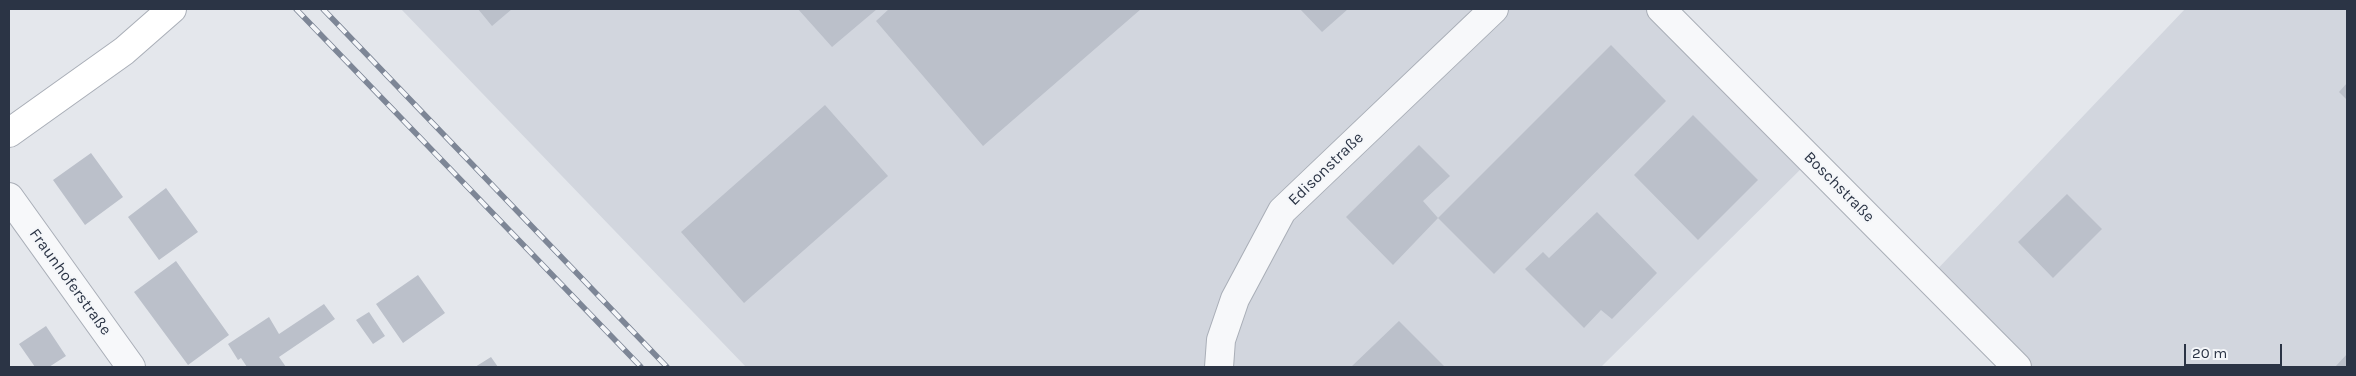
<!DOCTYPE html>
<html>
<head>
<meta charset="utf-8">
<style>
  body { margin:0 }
  #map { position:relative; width:2356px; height:376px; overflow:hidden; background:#e4e7ec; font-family:Karla,sans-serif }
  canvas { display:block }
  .frame { position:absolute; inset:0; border:10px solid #2b3445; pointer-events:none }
  .scale { position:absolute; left:2184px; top:344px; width:98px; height:22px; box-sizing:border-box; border:2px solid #2b3445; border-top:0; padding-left:6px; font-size:15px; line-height:18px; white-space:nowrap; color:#2b3445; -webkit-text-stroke:4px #f4f6f9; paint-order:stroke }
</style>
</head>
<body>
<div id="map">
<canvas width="2356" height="376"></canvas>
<div class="frame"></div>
<div class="scale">20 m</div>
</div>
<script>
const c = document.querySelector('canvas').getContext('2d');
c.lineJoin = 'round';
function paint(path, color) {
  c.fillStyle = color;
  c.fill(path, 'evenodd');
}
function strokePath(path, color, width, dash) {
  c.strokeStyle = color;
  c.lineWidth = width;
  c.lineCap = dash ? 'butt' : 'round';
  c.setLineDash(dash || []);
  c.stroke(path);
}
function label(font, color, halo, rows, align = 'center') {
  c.font = font + ' Karla,sans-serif';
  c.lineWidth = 4;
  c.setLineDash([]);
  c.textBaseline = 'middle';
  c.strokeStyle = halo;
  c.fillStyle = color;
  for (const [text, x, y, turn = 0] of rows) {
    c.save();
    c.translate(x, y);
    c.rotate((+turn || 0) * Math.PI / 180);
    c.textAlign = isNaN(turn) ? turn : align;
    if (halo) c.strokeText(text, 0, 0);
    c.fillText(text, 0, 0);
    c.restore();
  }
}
const built = new Path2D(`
  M401,9H1661L1811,159L1601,367H746Z
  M2185,9H2347V367H2016L1929,278Z`);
const building = new Path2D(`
  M478,9H512L492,26Z
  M798,9H877L832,47Z
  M889,9H1141L983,146L876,21Z
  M1300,9H1348L1322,32Z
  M1611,45L1666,101L1494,274L1438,218Z
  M2347,83V100L2339,92Z
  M825,105L888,176L744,303L681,232Z
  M1693,115L1758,180L1698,240L1634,175Z
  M1419,145L1450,176L1423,201L1438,218L1393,265L1346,217Z
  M91,153L123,197L85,225L53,180Z
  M166,188L198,232L159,260L128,217Z
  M2067,194L2102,229L2053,278L2018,242Z
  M1597,212L1657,273L1612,319L1601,310L1584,328L1525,269L1543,252L1549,258Z
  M176,261L229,335L188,365L134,292Z
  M418,275L445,313L403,343L376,304Z
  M324,304L335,319L279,357L286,367H247L241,358L238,360L228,344L269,317L279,334Z
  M369,312L385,336L373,344L356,320Z
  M1399,321L1445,367H1351Z
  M46,326L66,356L49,367H35L19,344Z
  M2347,354V367H2335Z
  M491,357L498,367H475Z`);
const street = new Path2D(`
  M1661,9L2017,367
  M9,197L131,367
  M1219,367L1221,340L1235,299L1282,211L1494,9`);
const secondary = new Path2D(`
  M9,133L124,51L172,9`);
const rail = new Path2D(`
  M296,9L641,367
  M323,9L667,367`);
const streetNames = [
  ["Edisonstraße",1326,169,-44],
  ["Boschstraße",1839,187,45],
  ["Fraunhoferstraße",70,282,54]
];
paint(built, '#d2d6de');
paint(building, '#bbc0ca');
strokePath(street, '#a9aeb7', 30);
strokePath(secondary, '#a9aeb7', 30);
strokePath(street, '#f7f8fa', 28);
strokePath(secondary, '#fff', 28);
strokePath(rail, '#7d8696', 5.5);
strokePath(rail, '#f4f6f9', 4, [11]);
label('16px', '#2b3445', '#f4f6f9', streetNames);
</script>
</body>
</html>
